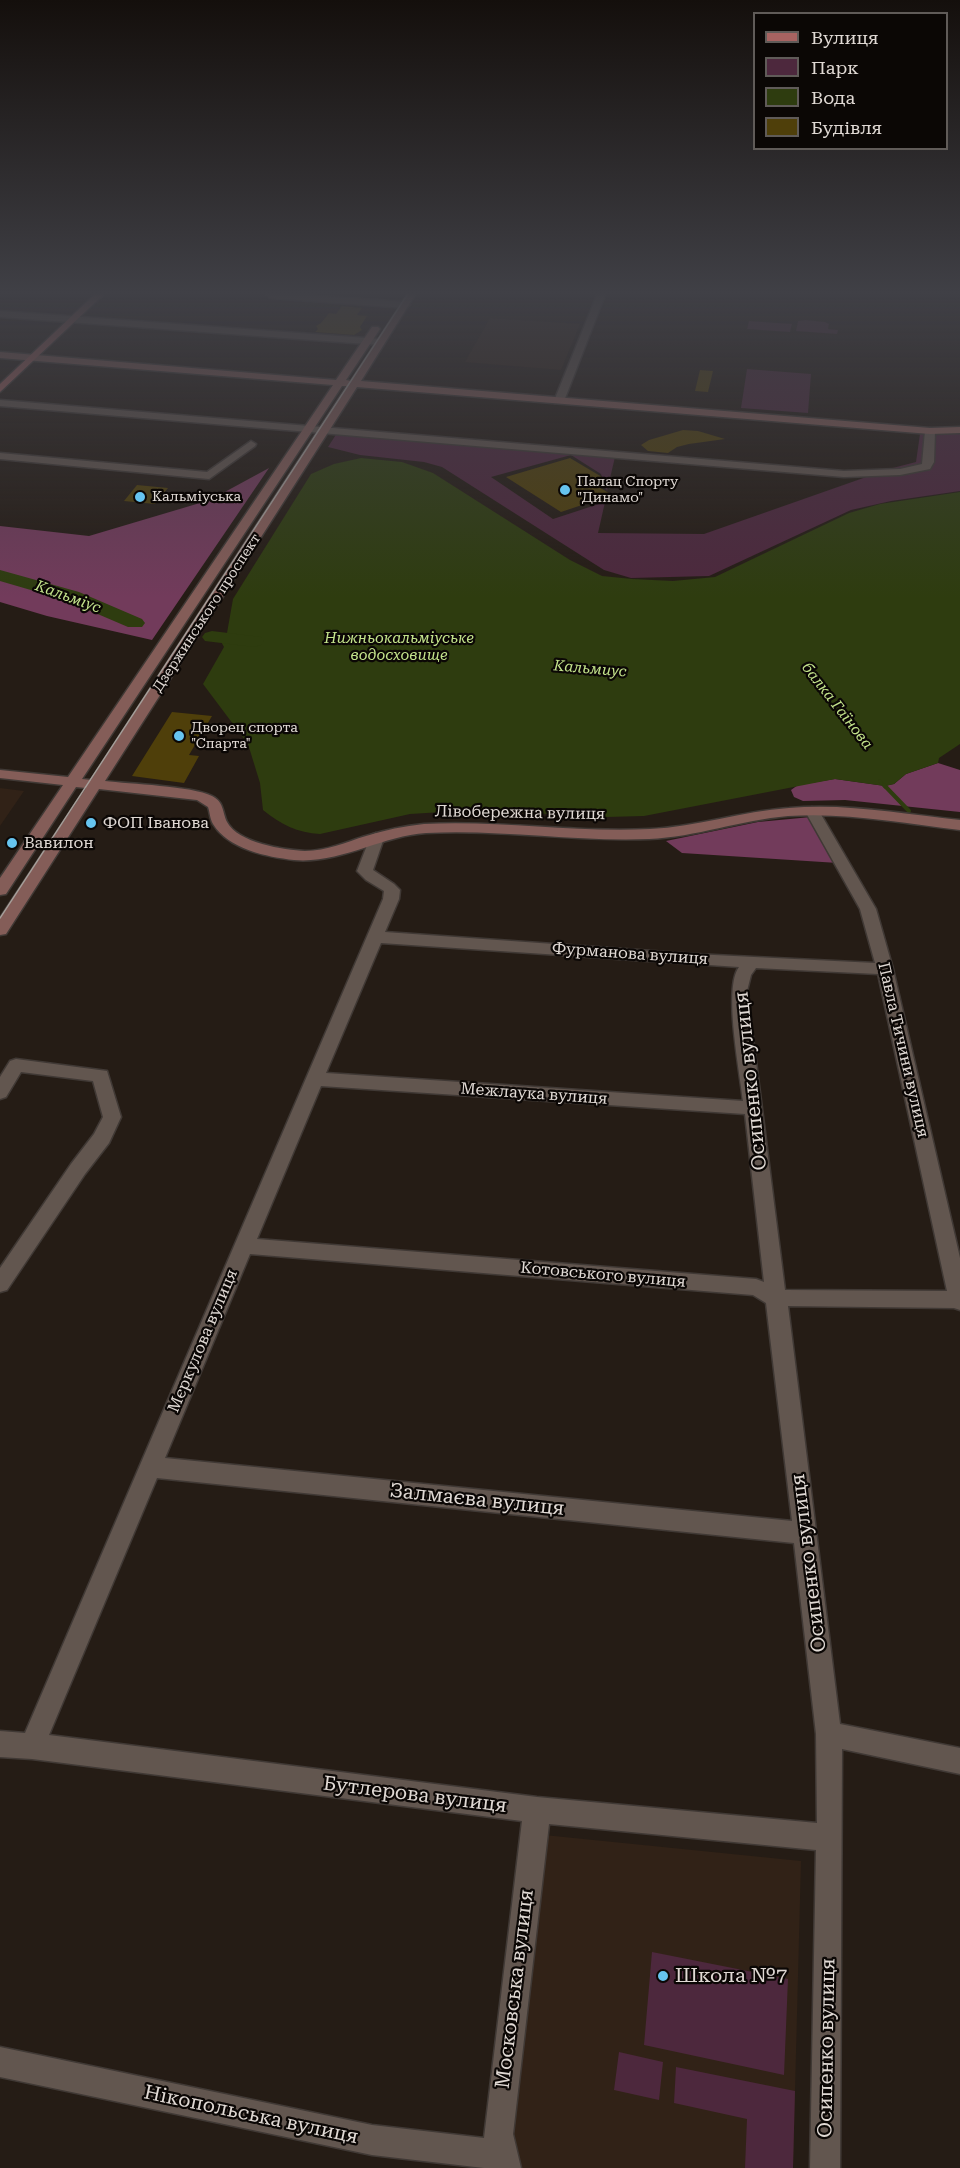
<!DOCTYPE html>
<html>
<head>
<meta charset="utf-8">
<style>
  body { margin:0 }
  #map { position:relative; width:960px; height:2168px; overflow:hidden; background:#251c15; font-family:"Roboto Serif",serif }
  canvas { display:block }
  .legend { position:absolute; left:753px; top:12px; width:195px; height:138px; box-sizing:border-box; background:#0b0705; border:2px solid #605b58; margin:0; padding:8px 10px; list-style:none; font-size:18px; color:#e0d9d4 }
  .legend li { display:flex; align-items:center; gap:12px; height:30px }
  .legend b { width:30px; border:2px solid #605b58 }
</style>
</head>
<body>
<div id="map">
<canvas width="960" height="2168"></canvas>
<ul class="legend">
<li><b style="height:8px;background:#a76361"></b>Вулиця</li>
<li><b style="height:16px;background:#4d283d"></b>Парк</li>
<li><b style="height:16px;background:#2e3c0f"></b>Вода</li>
<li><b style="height:16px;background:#4f3f0a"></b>Будівля</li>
</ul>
</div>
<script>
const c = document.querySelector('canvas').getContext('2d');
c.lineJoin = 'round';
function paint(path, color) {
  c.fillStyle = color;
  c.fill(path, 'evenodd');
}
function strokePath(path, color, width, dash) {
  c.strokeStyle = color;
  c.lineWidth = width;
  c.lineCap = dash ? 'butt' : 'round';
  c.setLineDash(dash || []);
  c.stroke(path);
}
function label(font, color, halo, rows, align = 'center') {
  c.font = font + ' "Roboto Serif",serif';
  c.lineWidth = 4.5;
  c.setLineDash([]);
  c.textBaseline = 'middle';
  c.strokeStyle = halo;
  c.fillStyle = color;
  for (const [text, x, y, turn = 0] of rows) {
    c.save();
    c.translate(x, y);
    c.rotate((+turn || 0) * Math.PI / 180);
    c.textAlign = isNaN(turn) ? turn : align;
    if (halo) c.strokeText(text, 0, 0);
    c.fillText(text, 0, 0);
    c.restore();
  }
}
const built = new Path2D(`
  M490,318L580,324L561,370L465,362Z
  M0,788L24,791L0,826Z
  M544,1835L801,1861L793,2168H514L516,2148L510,2131Z`);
const green = new Path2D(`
  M805,320L825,322L829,324L828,329L838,330L837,334L796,331L798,321Z
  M749,321L792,324L790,332L747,329Z
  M747,369L811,374L808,413L741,408Z
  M337,433L615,457L607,491L601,474L571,455L491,477L553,519L605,502L598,533L704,534L889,469L916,462L920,434L960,433V491L891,501L851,510L709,576L631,578L604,570L442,467L424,462L360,455L328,447Z
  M652,1952L788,1979L784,2075L644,2045Z
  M619,2052L663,2062L659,2100L614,2090Z
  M676,2067L795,2091L793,2168H745L747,2119L674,2103Z`);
const forest = new Path2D(`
  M269,468L152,640L47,616L0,602V526L89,536L210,500Z
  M938,763L960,770V812L845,800L803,801L794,797L791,790L798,785L835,779L885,786L894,784L906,774Z
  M811,817L838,863L682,853L666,841L758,822Z`);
const water = new Path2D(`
  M361,458L402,462L433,473L570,560L602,576L632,579L673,581L715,577L849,513L880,504L960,492V744L939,758L938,763L906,774L894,784L885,786L835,779L644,816L606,817L475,810L410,814L320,834C298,833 280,824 263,810L260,783L248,744L203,684L224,647L219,638L227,633L233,599L311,474L334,464Z`);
const streamFar1 = new Path2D(`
  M880,781L885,787`);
const stream = new Path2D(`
  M884,785L909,811`);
const river = new Path2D(`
  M0,570L79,592L142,619L145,623L142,627H128L65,600L0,581Z
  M212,631L261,637L264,641L261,645L254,647L205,641L202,637L205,633Z`);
const building = new Path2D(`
  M342,306L362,308L357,315L367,316L360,327L362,330L354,335L315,332L318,329L316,326L321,323L329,313L336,314Z
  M700,370L713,371L708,392L695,391Z
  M683,430L698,431L725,439L689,444L677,447L668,453L648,451L641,445L649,440Z
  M570,458L607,480L594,484L612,495L561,512L506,477Z
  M137,485L168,488L155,504L124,501Z
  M172,712L212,716L189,755L199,756L184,783L132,776Z`);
const street = new Path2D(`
  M267,295H305L405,302L410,305L405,308L271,298Z
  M597,295H605L564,401L555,403L554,401Z
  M0,311L380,339L385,342L380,345L0,317Z
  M0,400L844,471L900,469L922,464L925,431L930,428L935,431L934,462L930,469L900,475L844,477L0,406Z
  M251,441L256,444L255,446L209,479L0,459V453L207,472Z
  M812,807L819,811L876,909L893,969L960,1258V1310L954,1308L788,1306L840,1724L960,1748V1774L842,1749L840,2168H810L816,1850L549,1824L513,2134L521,2168H484L372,2155L0,2077V2047L372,2125L484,2138L522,1821L32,1759L0,1757V1731L25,1733L383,899L384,891L366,880L357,871L371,835L376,833L384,838L373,870L394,884L400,890L399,899L385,932L694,954L875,963L860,909L805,811ZM381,943L739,967C723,988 740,1072 743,1101L326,1073ZM756,968L878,974L947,1291L785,1290L747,991L751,975ZM321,1086L745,1114L764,1282L756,1279L257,1239ZM250,1254L753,1295L766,1303L792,1521L165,1458ZM157,1478L794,1543L816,1734L817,1823L537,1797L49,1735Z
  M16,1059L107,1071L121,1117L109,1143L85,1174L7,1290L0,1292V1268L71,1164L94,1134L103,1117L93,1081L21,1072L6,1097L0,1099V1077L10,1061Z`);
const secondary = new Path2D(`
  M407,295H415L361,381L930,428L960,427V433L930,434L357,387L105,781C129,784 192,786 212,796C224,802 222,811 227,822C238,843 284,850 305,851C327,851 346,842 366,836C385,830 404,826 424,824C500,820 575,833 650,829C697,827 742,811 789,808C846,803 903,814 960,820V830C903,823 845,812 788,816C741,820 696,837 649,839C575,842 501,829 426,833C381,836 340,864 294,860C267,857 228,849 213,824C210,819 210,813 208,807L197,800L99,789L6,934L0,935V918L86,788L76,787L6,894L0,895V878L63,785L0,778V770L68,777L333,385L0,358V352L336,380L372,327H378L380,329L346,380L351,381ZM342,386H347L91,780L82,779Z`);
const primary = new Path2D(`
  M94,295H103L0,392V384Z`);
const tram = new Path2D(`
  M0,918L407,295`);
const markers = [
  [565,490,6,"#66c4ef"],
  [140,497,6,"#66c4ef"],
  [179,736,6,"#66c4ef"],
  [91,823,6,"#66c4ef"],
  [12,843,6,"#66c4ef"],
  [663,1976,6,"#66c4ef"]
];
const farPoinames = [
  ["Палац Спорту",577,482],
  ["\"Динамо\"",577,498],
  ["Кальміуська",152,497],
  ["Дворец спорта",191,728],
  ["\"Спарта\"",191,744]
];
const farStreetnames = [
  ["Дзержинського проспект",207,613,-57]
];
const farWaternames = [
  ["Кальміус",68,597,20],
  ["Нижньокальміуське",399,639],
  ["водосховище",399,656],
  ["Кальмиус",590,669,5],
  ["балка Гаїнова",837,706,52]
];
const streetNames = [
  ["Лівобережна вулиця",520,813,1],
  ["Фурманова вулиця",630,954,4],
  ["Павла Тичини вулиця",903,1050,77],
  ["Межлаука вулиця",534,1094,4],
  ["Котовського вулиця",603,1275,5],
  ["Мєркулова вулиця",203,1341,-67]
];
const poiNames = [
  ["ФОП Іванова",103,823],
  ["Вавилон",24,843]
];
const nearStreetnames = [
  ["Осипенко вулиця",751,1081,-96],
  ["Залмаєва вулиця",477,1500,6],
  ["Осипенко вулиця",809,1563,-97],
  ["Бутлерова вулиця",415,1795,7],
  ["Московська вулиця",515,1989,-83],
  ["Осипенко вулиця",827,2048,-89],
  ["Нікопольська вулиця",251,2115,12]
];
const nearPoinames = [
  ["Школа №7",675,1976]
];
paint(built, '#312217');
paint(green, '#4d283d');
paint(forest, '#723b5b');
paint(water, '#2e3c0f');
strokePath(streamFar1, '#2e3c0f', 3);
strokePath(stream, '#2e3c0f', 4);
paint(river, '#2e3c0f');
paint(building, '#4f3f0a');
strokePath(street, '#403935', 3);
strokePath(secondary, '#403935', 3);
strokePath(primary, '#403935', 3);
paint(street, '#62564f');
paint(secondary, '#845d58');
paint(primary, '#a76361');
strokePath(tram, '#a69e99', 1.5);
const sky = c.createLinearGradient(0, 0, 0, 598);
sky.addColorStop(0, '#140f0c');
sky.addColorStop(0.49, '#404046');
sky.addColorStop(1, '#40404600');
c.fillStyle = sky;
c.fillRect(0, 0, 960, 598);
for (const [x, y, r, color] of markers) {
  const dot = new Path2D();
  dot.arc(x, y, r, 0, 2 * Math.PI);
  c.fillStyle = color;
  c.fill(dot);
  strokePath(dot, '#0b0705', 2);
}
label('14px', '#e0d9d4', '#0b0705', farPoinames, 'left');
label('14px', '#e0d9d4', '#0b0705', farStreetnames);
label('italic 15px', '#c4e48c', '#0b0705', farWaternames);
label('16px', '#e0d9d4', '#0b0705', streetNames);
label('16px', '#e0d9d4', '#0b0705', poiNames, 'left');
label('20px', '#e0d9d4', '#0b0705', nearStreetnames);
label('20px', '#e0d9d4', '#0b0705', nearPoinames, 'left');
</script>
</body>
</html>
